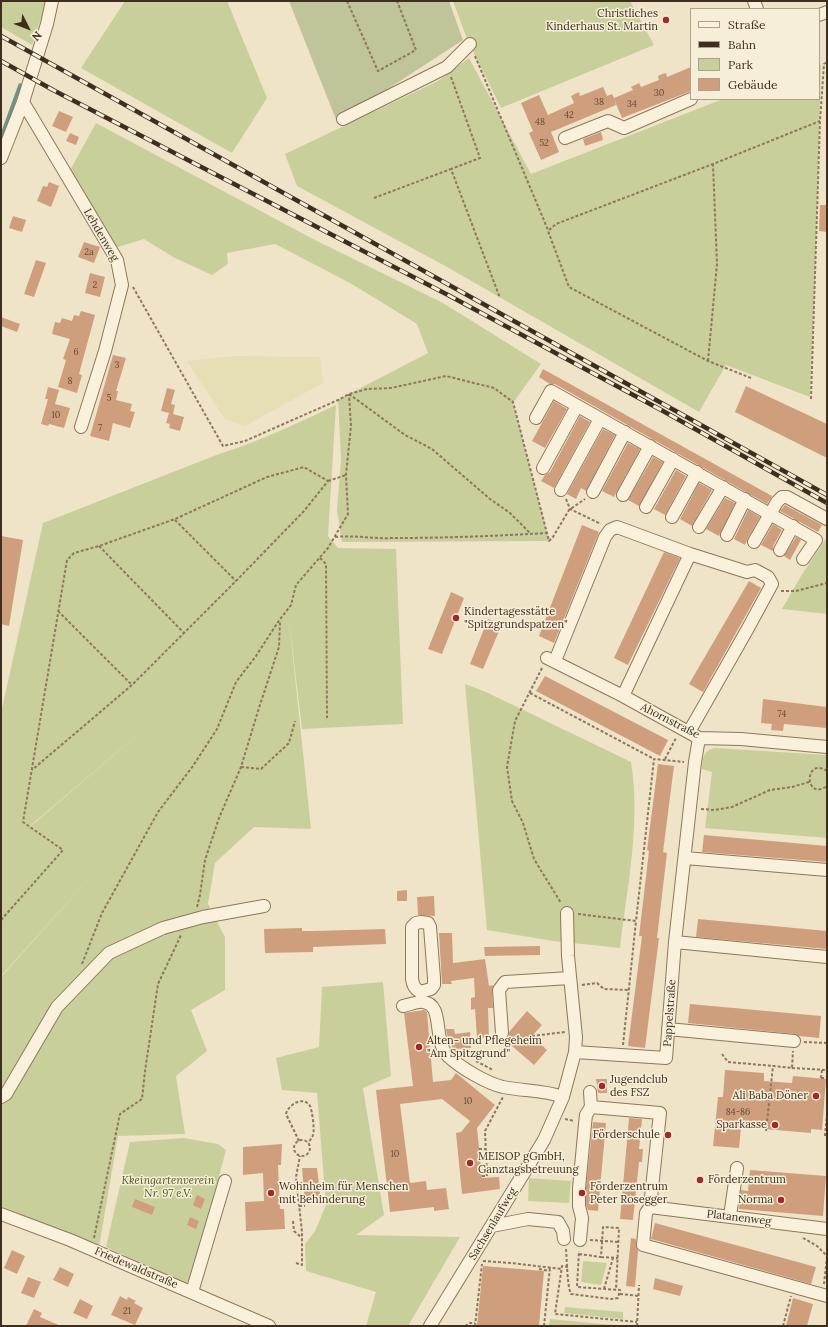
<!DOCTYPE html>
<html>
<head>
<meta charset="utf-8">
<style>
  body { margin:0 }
  #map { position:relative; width:828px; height:1327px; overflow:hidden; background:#f0e4c8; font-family:Lora,serif }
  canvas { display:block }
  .frame { position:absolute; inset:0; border:2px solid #3d2e20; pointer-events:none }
  .legend { position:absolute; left:690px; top:8px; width:130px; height:92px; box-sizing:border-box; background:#f7eed8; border:1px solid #ada18e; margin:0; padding:5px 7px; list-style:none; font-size:12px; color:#3d2e20 }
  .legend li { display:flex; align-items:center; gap:8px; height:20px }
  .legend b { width:20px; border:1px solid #ada18e }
  .north { position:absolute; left:8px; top:8px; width:40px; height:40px; -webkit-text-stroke:3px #f7eed8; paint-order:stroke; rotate:132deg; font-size:11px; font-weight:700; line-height:16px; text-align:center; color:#3d2e20 }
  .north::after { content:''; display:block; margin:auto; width:14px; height:18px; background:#3d2e20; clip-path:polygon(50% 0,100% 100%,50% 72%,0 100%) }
</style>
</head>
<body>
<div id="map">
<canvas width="828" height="1327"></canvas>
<div class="frame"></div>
<ul class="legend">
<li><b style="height:5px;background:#faf1dc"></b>Straße</li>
<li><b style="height:5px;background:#3d2e20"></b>Bahn</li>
<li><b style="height:11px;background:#c9cf9b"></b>Park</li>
<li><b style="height:11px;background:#cf9f7d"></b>Gebäude</li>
</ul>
<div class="north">N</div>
</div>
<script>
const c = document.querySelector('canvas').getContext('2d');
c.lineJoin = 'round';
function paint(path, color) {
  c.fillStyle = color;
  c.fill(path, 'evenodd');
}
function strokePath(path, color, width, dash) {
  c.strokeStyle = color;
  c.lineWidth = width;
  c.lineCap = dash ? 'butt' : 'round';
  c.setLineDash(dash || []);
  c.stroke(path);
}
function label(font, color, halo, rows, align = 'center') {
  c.font = font + ' Lora,serif';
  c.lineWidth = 3;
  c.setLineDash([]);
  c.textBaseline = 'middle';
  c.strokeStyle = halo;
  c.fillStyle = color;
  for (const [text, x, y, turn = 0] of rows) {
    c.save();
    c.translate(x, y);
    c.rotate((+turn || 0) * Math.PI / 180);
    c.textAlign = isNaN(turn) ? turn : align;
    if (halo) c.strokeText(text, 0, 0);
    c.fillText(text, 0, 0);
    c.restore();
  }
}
const farmland = new Path2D(`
  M233,356L320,357L323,383L245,426L225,419L187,361Z`);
const green = new Path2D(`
  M1,1H47L32,45L1,27Z
  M125,1H227L267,98L232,153L81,68Z
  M453,1H630L654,45L501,108L467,39Z
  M469,58L531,174L723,99H819V65H821L815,282L810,397L726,365L699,412L447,267L297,186L285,154L438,81Z
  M96,123L313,239L443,303L541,364L513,403L549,541L342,542L337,510L341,459L338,400L349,394L428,353L417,324L350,283L275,244L227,253L228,264L212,275L173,257L144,239L115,248L69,172Z
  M336,405L328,536L338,548L396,549L403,724L302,729L289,619L311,829L254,827L215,863L208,904L225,937V990L191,1010L207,1051L176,1076L185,1134L118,1136L99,1247L1,1206V977L96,871L1,976V713L43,523L219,454C260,441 298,423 336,405ZM151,723L31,826L73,855L30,826Z
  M827,537V614L782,609L801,576Z
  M465,684L486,692L631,762C641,824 627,887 620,948L553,941L487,930Z
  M715,748L827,755V838L705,828L712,772L702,769C702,758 704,750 715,748Z
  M383,982L391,1076L363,1088L384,1215L356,1235L460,1237L408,1326H366L376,1292L306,1271L305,1244L315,1231L326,1205L317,1093L282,1090L276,1058L319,1047L322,987Z
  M184,1138L218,1144L226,1150L192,1278L185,1283L106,1247L130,1142Z
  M529,1178L571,1181L569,1203L528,1201Z
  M583,1261L607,1263L601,1285L581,1282Z
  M565,1307L623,1312V1319L564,1313Z
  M550,1319L623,1326H549Z`);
const cemetery = new Path2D(`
  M289,1H449L463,40L337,122Z`);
const stream = new Path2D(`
  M1,138L20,85`);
const building = new Path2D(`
  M691,67V91L622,118L614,99L616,105L551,132L559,152L541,160L529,133L533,131L521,103L539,95L548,115L574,103L571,96L579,92L580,96L603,87L607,96L612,94L614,98L633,90L631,87L639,83L641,87L659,80L658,76L662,74L666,73L667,77Z
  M59,111L73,117L66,132L52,126Z
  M601,132L603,140L585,146L583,139Z
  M70,133L79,137L76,145L66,141Z
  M49,182L59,186L51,207L37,201L43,186L47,187Z
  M820,205H827V232L819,231Z
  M13,216L26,220L22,232L9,228Z
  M84,242L100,247L94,263L78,257Z
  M36,260L46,263L34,297L24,294Z
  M90,273L105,277L100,297L85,293Z
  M81,311L95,315L79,374L82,375L77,393L58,387L66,360L63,359L70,339L52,334L55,322L60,323L62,318L72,321L74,315L79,316Z
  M1,317L20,324L17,332L1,326Z
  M113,355L126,358L116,391H118L116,400L132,404L130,411L135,412L130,428L113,423L109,441L90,436Z
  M543,369L772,496L767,504L555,384H550L539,377Z
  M746,386L827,424V458L735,412Z
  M48,387L59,390L55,404L70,408L64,428L49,424L48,426L41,424L48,399H45Z
  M167,388L175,390L171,404L175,405L173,414L161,411Z
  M554,401L567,409L545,448L532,441Z
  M169,413L184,417L180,431L169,428L170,424L166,423Z
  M580,416L590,422L554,488L541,481L545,475L550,472Z
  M603,429L615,435L586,491L581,488L576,499L567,494Z
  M628,443L640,449L614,497L602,491Z
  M653,457L663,462L639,506L628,500Z
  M676,470L686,476L665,515L654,509Z
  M699,483L712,490L692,526L680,519Z
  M725,498L735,503L719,536L706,529Z
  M785,505L822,525L818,532L780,511Z
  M748,510L760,517L748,538L745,545L734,539Z
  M773,524L782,530L773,546V551L761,545Z
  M582,525L599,532L554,643L539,636Z
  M1,536L23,540L9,626L1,624Z
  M796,537L801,540L790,560L784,556Z
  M664,552L680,558L628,665L614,658Z
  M749,581L761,588L703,692L689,684Z
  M451,592L464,598L442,654L428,649Z
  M488,619L502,624L483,669L470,664Z
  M545,676L668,740L660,756L536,691Z
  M763,699L827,707V728L784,724L783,731L771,730L772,724L761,723Z
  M658,764L674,766L663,852L667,853L657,938H659L645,1048L628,1046L642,936H639L649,851L647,850Z
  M704,835L827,846V862L702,852Z
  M407,890V901H397V891Z
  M434,896L435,916L418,915L417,897Z
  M698,919L827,931V949L696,937Z
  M302,928V931H313L385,929L386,944L313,947V952L265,953L264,929Z
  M439,933H452L453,963L485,959L489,986L493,985L492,991L493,1008H488L489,1037L477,1038L475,1009L471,1010V998L475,997L474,978L451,981L452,984H442Z
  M540,946V955L485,956L484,947Z
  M690,1004L821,1016L819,1038L799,1036L795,1034L688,1023Z
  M424,1010L427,1012L433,1082L451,1080L456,1073L495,1105L477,1128L482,1178L499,1177L500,1189L462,1194L456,1133L461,1132L470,1121L442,1099L400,1104L410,1183L426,1181L427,1190L446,1188L449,1209L434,1211V1207L390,1212L376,1090L413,1086L404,1013Z
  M527,1011L542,1025L532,1036L547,1050L534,1065L505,1040L509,1037V1032Z
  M446,1029H454L455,1034L470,1032L471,1048L453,1049L448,1039Z
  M725,1070L764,1073V1081L792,1083L793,1076L826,1079L822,1130L811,1129V1133L741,1127L739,1148L713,1146L718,1097H723Z
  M596,1079H607V1093H598Z
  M629,1118L642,1119L639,1149H643L642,1162H639L633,1220L620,1219Z
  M593,1122L606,1123L598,1211L588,1210L586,1205V1188Z
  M282,1144L281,1165H278L280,1209H284L285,1229L246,1231L245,1202L264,1201L263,1173L243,1175V1147Z
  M302,1168H317L321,1201L305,1202Z
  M750,1170L826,1176L823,1216L739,1209L741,1190L748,1191Z
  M197,1195L205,1199L201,1209L193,1205Z
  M135,1199L155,1207L152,1215L132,1207Z
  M190,1217L199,1221L196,1229L187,1225Z
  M655,1223L816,1267L811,1284L651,1239Z
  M631,1238L636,1239V1247L638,1251L635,1287L626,1286Z
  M12,1250L25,1256L17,1274L4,1268Z
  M483,1266L544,1271L539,1326H477Z
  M60,1267L74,1274L68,1287L53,1280Z
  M28,1277L41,1282L34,1298L21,1293Z
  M655,1278L683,1286L680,1296L653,1289Z
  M120,1296L127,1300L128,1297L136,1301L134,1303L143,1308L135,1325L111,1315Z
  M793,1298L813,1304L807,1326H786Z
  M80,1299L93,1306L87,1319L73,1313Z
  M34,1309L42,1313L40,1317L61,1326H26Z`);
const path = new Path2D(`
  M347,1L378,71L416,50L397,1
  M475,56L548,230
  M451,77L480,158L451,169L500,298
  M374,198L451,169
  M133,287L223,446L245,441L338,400L349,394L367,389L391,388L446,376L494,388L513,402L549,541L553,537L569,510L585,499
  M708,361L717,264L713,164
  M751,378L708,361L569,287L548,231L556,224L713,164L820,121
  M349,394L405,435L432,449L490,499L510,513L531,534
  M811,399L820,121L824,64L827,62
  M328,481L346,475
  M566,499L570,509L601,524
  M175,520L236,581
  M335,537C355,535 373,539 393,538C444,538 496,536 547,533
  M99,546L184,633
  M320,558L326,564L327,718
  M781,591H796L827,583
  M58,611L132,685
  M542,668L515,721L507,767L512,801L523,823L534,859L561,903
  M530,693L654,759
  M665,759L676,738
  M241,767L261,769L289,743L295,721
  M827,771C804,756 804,802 827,786
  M701,809L715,810L732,807L770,790L792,787L809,782
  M197,907L200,895L205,860L219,818L241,767L258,711L279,647L280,621
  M578,914L636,921L654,759L684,762
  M1,920L63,850L23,822L67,560L74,553L99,546L175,519L267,477L304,467L328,481L304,511L236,581L132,685L32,770
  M82,964L102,913L158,812L193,766L217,729L236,682L256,656L278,622L291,605L296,585L328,548L348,514L346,475L351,426L349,394
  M582,985L597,983L604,989L629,990
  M532,1036L565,1032
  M804,1042L827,1043
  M623,1045L636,921
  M722,1054L728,1062L773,1066
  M476,1061L493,1070
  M792,1068L827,1070
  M821,1078L822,1069
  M821,1078H827
  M565,1119L574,1121
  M766,1131L773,1066L792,1068L793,1051
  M825,1136L827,1114
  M294 1148a8 8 0 1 1 16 0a8 8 0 1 1-16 0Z
  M299,1141L286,1114C288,1105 303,1095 310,1106C312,1110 315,1130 313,1135C312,1138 310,1140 308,1143
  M479,1149H485
  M482,1176H487L485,1131L503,1097
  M279,1185L303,1183
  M299,1206H305
  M293,1221L294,1231L301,1237
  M94,1238L120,1114L142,1099L145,1071L158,984L181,935
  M803,1238L817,1246L827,1256
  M590,1240L619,1242
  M566,1249C567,1260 567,1286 571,1294L611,1299L618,1298L620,1290L577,1287L579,1251
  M579,1254L601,1257L603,1227L619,1228L616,1290
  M601,1257L618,1258
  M483,1261L511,1263L562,1269
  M296,1263L302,1265V1232L296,1177L300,1156
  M568,1267L562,1266L555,1314L637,1322
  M539,1269L549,1271
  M824,1284L827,1257
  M604,1289L613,1258
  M620,1294L639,1296
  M465,1326L470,1323H475
  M475,1326L482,1264
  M544,1326L550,1267
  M637,1326L639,1285
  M783,1326L791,1296`);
const minor = new Path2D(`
  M754,1L757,9
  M819,15L827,12
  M23,102L117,260L122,285L105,351L81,427
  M343,119L447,67L470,44
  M565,138L608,121L624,128L691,99
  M1,158L23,102L47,24L52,1
  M536,418L551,391L816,540L803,559
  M543,468L577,406
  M561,490L600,419
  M593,492L625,432
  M623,495L650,446
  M646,507L673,459
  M672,517L697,472
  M699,527L723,487
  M727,535L745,499
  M754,542L777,502L782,497H787L827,519
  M780,550L793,526
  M547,658L623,696L699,738L741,739L827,747
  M555,661L605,537L610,530L617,527L690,554L747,572L755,570L768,577L772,584L747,630L689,732
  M623,696L690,554
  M685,858L827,870
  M567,913L568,956L576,1037L575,1052L666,1058L675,942L695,762L699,738
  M421,922L428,923L430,927L434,978V985L431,989L420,992C414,988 413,985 412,979V927L416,923Z
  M675,942L827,957
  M403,1006C409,1005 417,1001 423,1002C445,1004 432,1040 448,1056C461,1068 486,1083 503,1087C523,1091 544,1090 563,1097
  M668,1029L794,1041
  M502,1033L499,990L505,982L570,978
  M590,1092L591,1107L660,1113L650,1207L646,1213L643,1245L827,1296
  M1,1097L6,1094L57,1007L109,953L163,928L203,917L264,906
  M650,1207L827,1229
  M1,1214L70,1240L269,1326
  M730,1216L737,1168
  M492,1226L528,1219L558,1222L563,1231L564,1239
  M580,1240L582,1218L579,1206V1188L585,1124L586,1115L591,1107
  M192,1292L225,1181
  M430,1326L544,1140L563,1097L575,1052`);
const rail = new Path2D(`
  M1,36L827,495
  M1,61L53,90L448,295L663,411L827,503`);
const markers = [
  [666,20,4,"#9e2a2b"],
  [456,618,4,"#9e2a2b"],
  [419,1047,4,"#9e2a2b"],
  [602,1086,4,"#9e2a2b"],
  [816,1096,4,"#9e2a2b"],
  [775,1125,4,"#9e2a2b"],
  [668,1135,4,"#9e2a2b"],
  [470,1163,4,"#9e2a2b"],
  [700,1180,4,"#9e2a2b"],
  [271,1193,4,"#9e2a2b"],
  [582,1193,4,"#9e2a2b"],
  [781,1200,4,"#9e2a2b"]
];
const numberNames = [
  ["30",659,93],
  ["38",599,102],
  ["34",632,104],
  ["42",569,115],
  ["48",540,122],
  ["52",544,143],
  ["2a",89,252],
  ["2",95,285],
  ["6",76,352],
  ["3",117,365],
  ["8",70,381],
  ["5",109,398],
  ["10",56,415],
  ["7",100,428],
  ["74",782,714],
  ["10",468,1101],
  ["84-86",738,1112],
  ["10",395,1154],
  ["21",127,1311]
];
const poiNames = [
  ["Christliches",658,14,"right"],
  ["Kinderhaus St. Martin",658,27,"right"],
  ["Kindertagesstätte",464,612],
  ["\"Spitzgrundspatzen\"",464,625],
  ["Alten- und Pflegeheim",427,1041],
  ["\"Am Spitzgrund\"",427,1054],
  ["Jugendclub",610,1080],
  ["des FSZ",610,1093],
  ["Ali Baba Döner",808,1096,"right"],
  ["Sparkasse",767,1125,"right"],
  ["Förderschule",660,1135,"right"],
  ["MEISOP gGmbH,",478,1157],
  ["Ganztagsbetreuung",478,1170],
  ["Förderzentrum",708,1180],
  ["Wohnheim für Menschen",279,1187],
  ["mit Behinderung",279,1200],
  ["Förderzentrum",590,1187],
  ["Peter Rosegger",590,1200],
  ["Norma",773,1200,"right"]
];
const streetNames = [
  ["Lehdenweg",101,235,60],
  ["Ahornstraße",670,721,27],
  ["Pappelstraße",670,1013,-86],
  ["Platanenweg",739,1218,7],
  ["Sachsenlaufweg",493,1224,-59],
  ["Friedewaldstraße",136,1268,23]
];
const parkNames = [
  ["Kkeingartenverein",168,1181],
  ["Nr. 97 e.V.",168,1194]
];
paint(farmland, '#e6deb5');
paint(green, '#c9cf9b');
paint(cemetery, '#bfc49a');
strokePath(stream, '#6f938a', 3.5);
paint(building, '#cf9f7d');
strokePath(minor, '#8d765c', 14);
strokePath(path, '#8d765c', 2, [3, 2]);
strokePath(minor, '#faf1dc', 12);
strokePath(rail, '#3d2e20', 4.5);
strokePath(rail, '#f7eed8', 3, [9]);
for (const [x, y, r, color] of markers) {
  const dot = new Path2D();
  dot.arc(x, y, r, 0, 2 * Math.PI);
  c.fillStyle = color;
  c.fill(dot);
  strokePath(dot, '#f7eed8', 1.5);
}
label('9px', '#624a37', null, numberNames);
label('11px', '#3d2e20', '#f7eed8', poiNames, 'left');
label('11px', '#3d2e20', '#f7eed8', streetNames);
label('italic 11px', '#4d5a26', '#f7eed8', parkNames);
</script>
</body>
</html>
